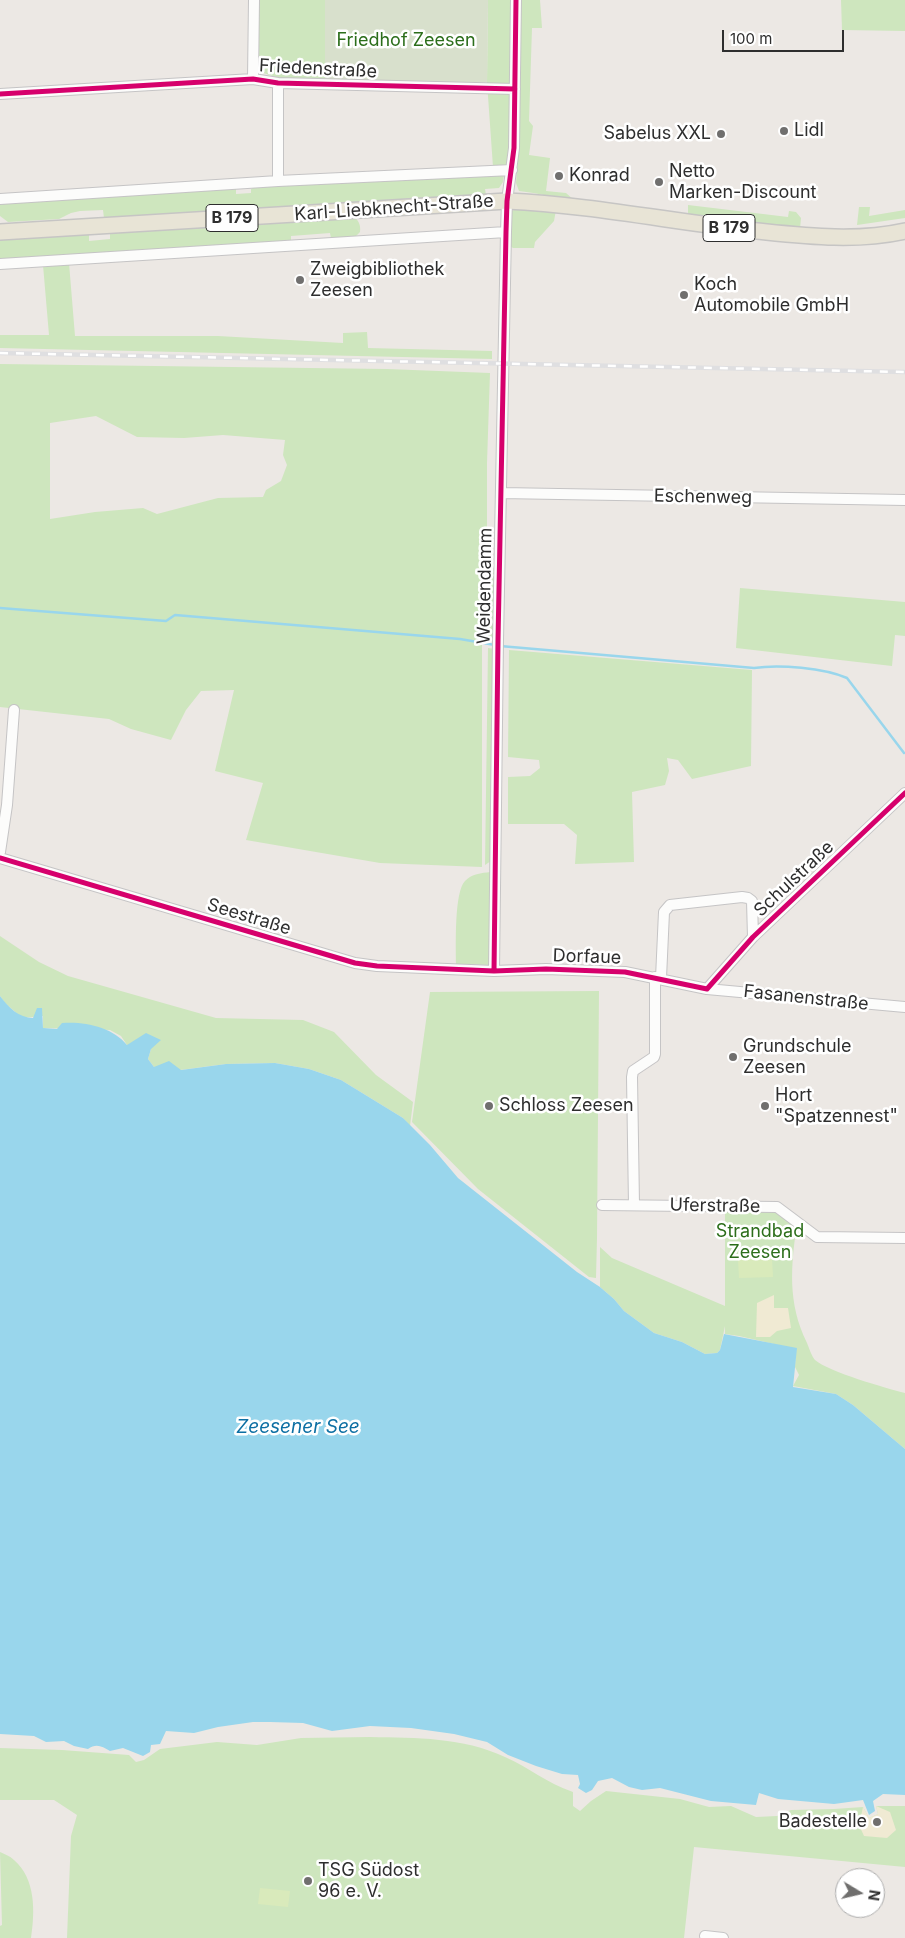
<!DOCTYPE html>
<html>
<head>
<meta charset="utf-8">
<style>
  body { margin:0 }
  #map { position:relative; width:905px; height:1938px; overflow:hidden; background:#ece8e4; font-family:Inter,sans-serif }
  canvas { display:block }
  .north { position:absolute; left:835px; top:1868px; width:50px; height:50px; box-sizing:border-box; background:#fff; border:1px solid #ababab; border-radius:50%; rotate:99deg; font-size:14px; font-weight:700; line-height:20px; text-align:center; color:#2e2e2e }
  .north::after { content:''; display:block; margin:auto; width:18px; height:22px; background:#706f6e; clip-path:polygon(50% 0,100% 100%,50% 72%,0 100%) }
  .scale { position:absolute; left:722px; top:30px; width:122px; height:22px; box-sizing:border-box; border:2px solid #2e2e2e; border-top:0; padding-left:6px; font-size:15px; line-height:18px; white-space:nowrap; color:#2e2e2e; -webkit-text-stroke:4px #fff; paint-order:stroke }
</style>
</head>
<body>
<div id="map">
<canvas width="905" height="1938"></canvas>
<div class="north">N</div>
<div class="scale">100 m</div>
</div>
<script>
const c = document.querySelector('canvas').getContext('2d');
c.lineJoin = 'round';
function paint(path, color) {
  c.fillStyle = color;
  c.fill(path, 'evenodd');
}
function strokePath(path, color, width, dash) {
  c.strokeStyle = color;
  c.lineWidth = width;
  c.lineCap = dash ? 'butt' : 'round';
  c.setLineDash(dash || []);
  c.stroke(path);
}
function label(font, color, halo, rows, align = 'center') {
  c.font = font + ' Inter,sans-serif';
  c.lineWidth = 5;
  c.setLineDash([]);
  c.textBaseline = 'middle';
  c.strokeStyle = halo;
  c.fillStyle = color;
  for (const [text, x, y, turn = 0] of rows) {
    c.save();
    c.translate(x, y);
    c.rotate((+turn || 0) * Math.PI / 180);
    c.textAlign = isNaN(turn) ? turn : align;
    if (halo) c.strokeText(text, 0, 0);
    c.fillText(text, 0, 0);
    c.restore();
  }
}
const green = new Path2D(`
  M257,0H325V82L282,79L260,72L257,67Z
  M488,0H540L542,28H532L529,121L533,126L529,155L550,158L546,191L566,193L574,200C555,198 539,193 519,191L516,183L518,154L510,166L493,167L487,82Z
  M841,0H905V31L842,30Z
  M500,173L504,174L503,182L499,188L485,189L486,195H472L454,199L130,220L104,218L103,210L80,211L71,213L59,219L8,222L0,216V203L236,189V194L251,193V189L255,187Z
  M688,205L788,217L789,211L796,212L801,218L800,229L688,219Z
  M519,207L556,210L554,221L535,242L534,248H513L510,246L512,211Z
  M859,207H870L869,216L905,210V218L857,225Z
  M351,215C358,219 361,224 360,232L355,237L331,238L330,233L291,236V242L0,261V240L61,233L89,235V241L110,239V233L132,228Z
  M69,263L75,336H218L343,343V333L367,332L368,348L492,351V359L0,348V335H49L43,265Z
  M0,364L387,369L490,373L487,463V557L484,570L482,638V867L380,863L246,840L263,783L215,771L234,690L201,691L186,710L171,740L131,729L109,719L0,707ZM96,416L137,437L184,438L223,435L285,440L283,455L287,465L281,481L266,490L263,497L218,498L157,514L143,508L95,512L50,519V423Z
  M489,570H494L495,642L488,641Z
  M740,588L905,602V636L895,635L892,666L736,648Z
  M488,648L495,649L491,861L485,865Z
  M509,650L752,670L751,766L692,779L678,760L667,758L669,771L665,785L632,792L634,862L575,864L577,835L564,824H508V777L530,776L540,768L539,760L508,757Z
  M490,872V965L456,964C456,947 454,892 465,881C471,874 482,873 490,872Z
  M0,936L39,962L68,976L216,1018L303,1020L334,1032L376,1075L413,1102L410,1126L403,1118L341,1080L309,1069L275,1063L226,1064L180,1070L154,1067L148,1059L151,1049L127,1045L121,1036L110,1030L43,1028V1016L22,1018L5,1003L0,996Z
  M599,991L597,1238L596,1278L589,1277L478,1189L412,1122L430,992Z
  M725,1207H777L797,1223C791,1266 787,1302 807,1343C809,1348 812,1357 815,1360C829,1372 886,1388 905,1393V1449L853,1405L836,1394L793,1386L799,1375L795,1367L796,1349L739,1336L725,1334V1326L720,1350L717,1353L705,1354L682,1342L654,1333L624,1311L614,1299L600,1287V1247L612,1258L725,1306Z
  M370,1737C417,1738 462,1737 505,1757C530,1768 546,1783 573,1792V1806L580,1811L591,1801L606,1791L680,1799L709,1807L731,1806L756,1817L777,1816L791,1810L834,1809L863,1807L869,1818L878,1814L876,1806H905V1867L694,1847L684,1938H67L71,1836L77,1815L54,1800H0V1748L62,1750L129,1755L136,1762L144,1760L160,1749L217,1742L257,1745L301,1738Z
  M0,1852C4,1854 10,1856 14,1860C36,1879 35,1912 31,1938H0V1926L2,1925Z`);
const sand = new Path2D(`
  M774,1295V1308H788L791,1328L777,1331L770,1337H756L757,1303Z
  M876,1806L890,1812L896,1830L887,1838L864,1836L859,1825L863,1807L869,1818L878,1814Z`);
const cemetery = new Path2D(`
  M325,0H488L487,82H325Z`);
const pitch = new Path2D(`
  M772,1258L773,1277L739,1278L738,1259Z
  M260,1888L290,1891L288,1907L258,1904Z`);
const water = new Path2D(`
  M0,996C8,1007 19,1018 33,1018L37,1008H42L43,1028L57,1029L62,1023C84,1021 113,1027 127,1045L146,1033L161,1040L151,1049L148,1059L154,1067L169,1061L181,1070L226,1064L275,1063L309,1069L341,1080L403,1118L430,1145L458,1178L577,1272L600,1287L614,1299L624,1311L654,1333L682,1342L705,1354L717,1353L720,1350L724,1334L797,1348L793,1387L836,1394L853,1405L905,1449V1795L883,1794L873,1801L875,1811L869,1815L863,1800L834,1804L778,1799L759,1793L756,1805L711,1801L660,1788L642,1790L629,1787L612,1778L598,1781L592,1790L586,1793L578,1788L580,1784L578,1775L562,1774L536,1766L508,1755L487,1742L454,1734L411,1728L370,1726L332,1731L303,1723L270,1722H253L218,1727L194,1733L166,1731L160,1744L151,1745L150,1752L143,1756L123,1748L110,1751C102,1746 96,1743 88,1749L74,1746L64,1741L46,1742L34,1736L0,1734Z`);
const stream = new Path2D(`
  M0,608L166,621L175,615L460,639L495,645
  M500,646L754,668C779,664 824,668 847,678L904,753`);
const street = new Path2D(`
  M253,79L254,0
  M0,94L253,79L278,83L515,89
  M278,181V83
  M0,199L278,181L512,170
  M0,264L506,232
  M501,493L905,500
  M0,852L7,805L14,710
  M0,858L355,963L377,966L494,971L546,969L625,972L707,989L905,1007
  M494,971L498,640L506,232L507,201L514,148L516,0
  M661,978L664,912L670,905L742,897L748,898L752,901L753,937
  M707,989L753,937L905,793
  M602,1205L777,1207L817,1237L905,1238
  M634,1205L632,1077L633,1071L654,1057L655,1054V977
  M705,1936L723,1938`);
const primary = new Path2D(`
  M0,232L507,201C591,205 674,222 757,231C806,236 856,242 905,231`);
const rail = new Path2D(`
  M0,353L905,372`);
const cycleway = new Path2D(`
  M0,94L253,79L278,83L515,89
  M0,858L355,963L377,966L494,971L546,969L625,972L707,989L753,937L905,793
  M494,971L498,640L506,232L507,201L514,148L516,0`);
const markers = [
  [784,131,5,"#706f6e"],
  [721,134,5,"#706f6e"],
  [559,176,5,"#706f6e"],
  [659,182,5,"#706f6e"],
  [300,280,5,"#706f6e"],
  [684,295,5,"#706f6e"],
  [733,1057,5,"#706f6e"],
  [489,1106,5,"#706f6e"],
  [765,1106,5,"#706f6e"],
  [877,1822,5,"#706f6e"],
  [308,1881,5,"#706f6e"]
];
const shields = [
  [232,218,52],
  [729,228,52]
];
const shieldNames = [
  ["B 179",232,218],
  ["B 179",729,228]
];
const parkNames = [
  ["Friedhof Zeesen",406,41],
  ["Strandbad",760,1232],
  ["Zeesen",760,1253]
];
const streetNames = [
  ["Friedenstraße",318,69,3],
  ["Karl-Liebknecht-Straße",394,208,-4],
  ["Eschenweg",703,497,1],
  ["Weidendamm",485,586,-89],
  ["Schulstraße",794,879,-43],
  ["Seestraße",249,917,17],
  ["Dorfaue",587,957,2],
  ["Fasanenstraße",806,998,6],
  ["Uferstraße",715,1206,1]
];
const poiNames = [
  ["Lidl",794,131],
  ["Sabelus XXL",711,134,"right"],
  ["Netto",669,172],
  ["Marken-Discount",669,193],
  ["Konrad",569,176],
  ["Zweigbibliothek",310,270],
  ["Zeesen",310,291],
  ["Koch",694,285],
  ["Automobile GmbH",694,306],
  ["Grundschule",743,1047],
  ["Zeesen",743,1068],
  ["Hort",775,1096],
  ["\"Spatzennest\"",775,1117],
  ["Schloss Zeesen",499,1106],
  ["Badestelle",867,1822,"right"],
  ["TSG Südost",318,1871],
  ["96 e. V.",318,1892]
];
const waterNames = [
  ["Zeesener See",298,1427]
];
paint(green, '#cee6be');
paint(sand, '#f0ead3');
paint(cemetery, '#d8e0cc');
paint(pitch, '#d9eabb');
paint(water, '#99d6ec');
strokePath(stream, '#99d6ec', 2.5);
strokePath(street, '#c5c4c5', 12);
strokePath(primary, '#c6c5c4', 18);
strokePath(street, '#fcfcfb', 10);
strokePath(primary, '#e8e4d6', 15);
strokePath(rail, '#dfdfe1', 4.5);
strokePath(rail, '#fff', 2.5, [8]);
strokePath(cycleway, '#d6006c', 5);
for (const [x, y, r, color] of markers) {
  const dot = new Path2D();
  dot.arc(x, y, r, 0, 2 * Math.PI);
  c.fillStyle = color;
  c.fill(dot);
  strokePath(dot, '#fff', 2);
}
for (const [x, y, w] of shields) {
  const box = new Path2D();
  box.roundRect(x - w / 2, y - 13.5, w, 27, 4);
  c.fillStyle = '#fff';
  c.fill(box);
  strokePath(box, '#2e2e2e', 1);
}
label('bold 16px', '#2e2e2e', null, shieldNames);
label('18px', '#2c6e1b', '#fff', parkNames);
label('18px', '#2e2e2e', '#fff', streetNames);
label('18px', '#2e2e2e', '#fff', poiNames, 'left');
label('italic 19px', '#0d6fa3', '#fff', waterNames);
</script>
</body>
</html>
